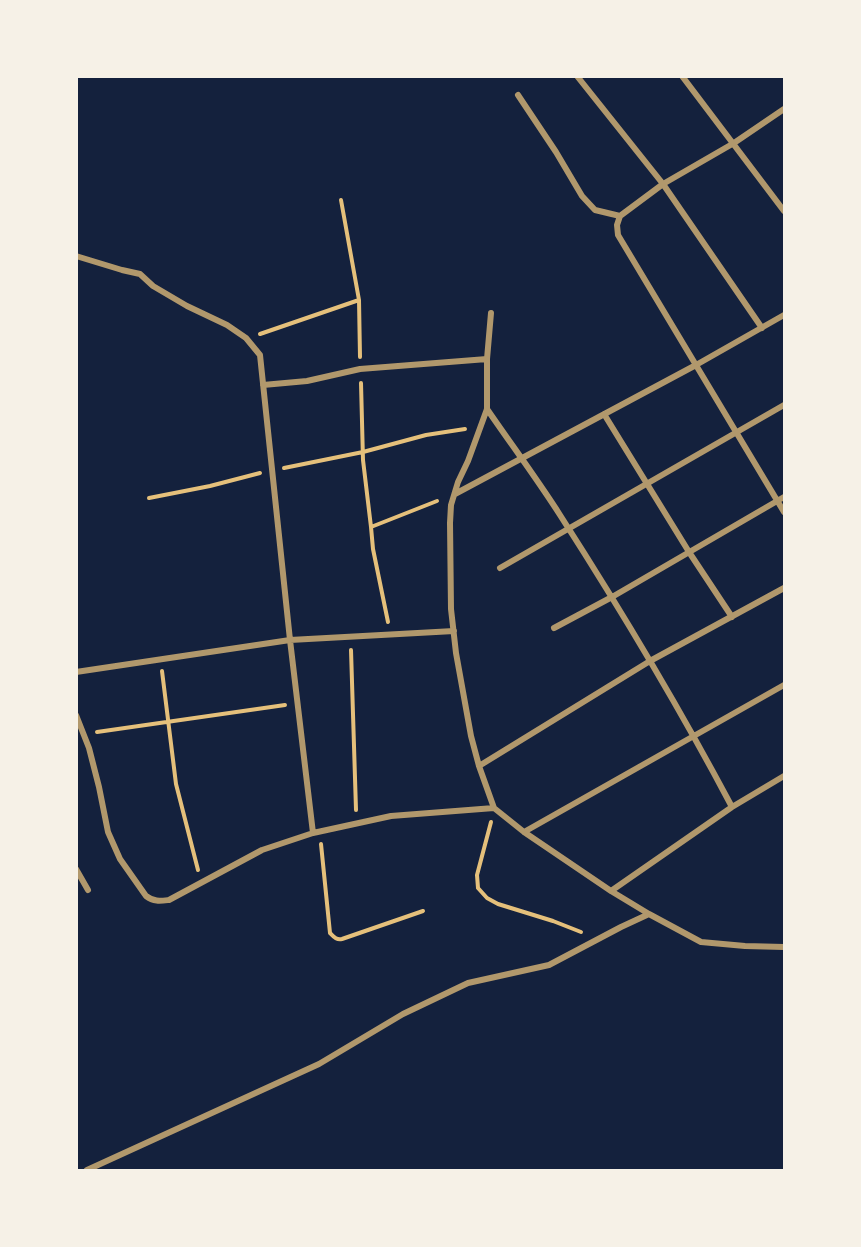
<!DOCTYPE html>
<html>
<head>
<meta charset="utf-8">
<style>
  body { margin:0 }
  #map { position:relative; width:861px; height:1247px; overflow:hidden; background:#14213d; font-family:"Roboto Condensed",sans-serif }
  canvas { display:block }
  .frame { position:absolute; inset:0; border:78px solid #f6f1e7; pointer-events:none }
</style>
</head>
<body>
<div id="map">
<canvas width="861" height="1247"></canvas>
<div class="frame"></div>
</div>
<script>
const c = document.querySelector('canvas').getContext('2d');
c.lineJoin = 'round';
function strokePath(path, color, width, dash) {
  c.strokeStyle = color;
  c.lineWidth = width;
  c.lineCap = dash ? 'butt' : 'round';
  c.setLineDash(dash || []);
  c.stroke(path);
}
const path = new Path2D(`
  M341,200L359,300L360,357
  M260,334L359,300
  M361,383L363,460L371,527L373,549L388,622
  M284,468L363,452L426,435L465,429
  M149,498L210,486L260,473
  M371,527L437,501
  M351,650L356,810
  M162,671L176,784L198,870
  M97,732L285,705
  M491,822L477,875L478,888L487,898L498,904L553,921L581,932
  M321,844L330,933C334,937 336,940 342,939L423,911`);
const minor = new Path2D(`
  M577,76L663,184L734,143L784,109
  M682,76L784,211
  M518,95L556,152L582,196L595,210L620,216
  M76,256L122,270L140,274L153,286L187,306L227,325L246,338L260,355L290,640L313,833
  M491,313L487,359V409L468,461L458,482L451,505L450,523L451,609L456,653L471,736L479,766L494,808L524,832L611,891L649,914
  M762,328L663,184L620,216L617,225L618,235L784,512
  M263,385L307,381L360,369L487,359
  M487,409C511,444 537,479 560,515C621,610 679,707 732,807L784,776
  M604,414L689,552L732,617
  M455,494L696,365L784,315
  M500,568L784,405
  M554,628L612,597L784,497
  M76,672L290,640L454,631
  M76,715L89,748L99,787L108,832L120,859L146,896C154,902 160,901 169,900L262,850L313,833L391,816L494,808
  M479,766L650,661L784,588
  M524,832L784,685
  M76,869L88,890
  M611,891L732,807
  M87,1170L319,1064L403,1014L468,983L549,965L621,927L649,914L701,942L745,946L784,947`);
strokePath(path, '#e5c07b', 4);
strokePath(minor, '#b1986c', 6);
</script>
</body>
</html>
